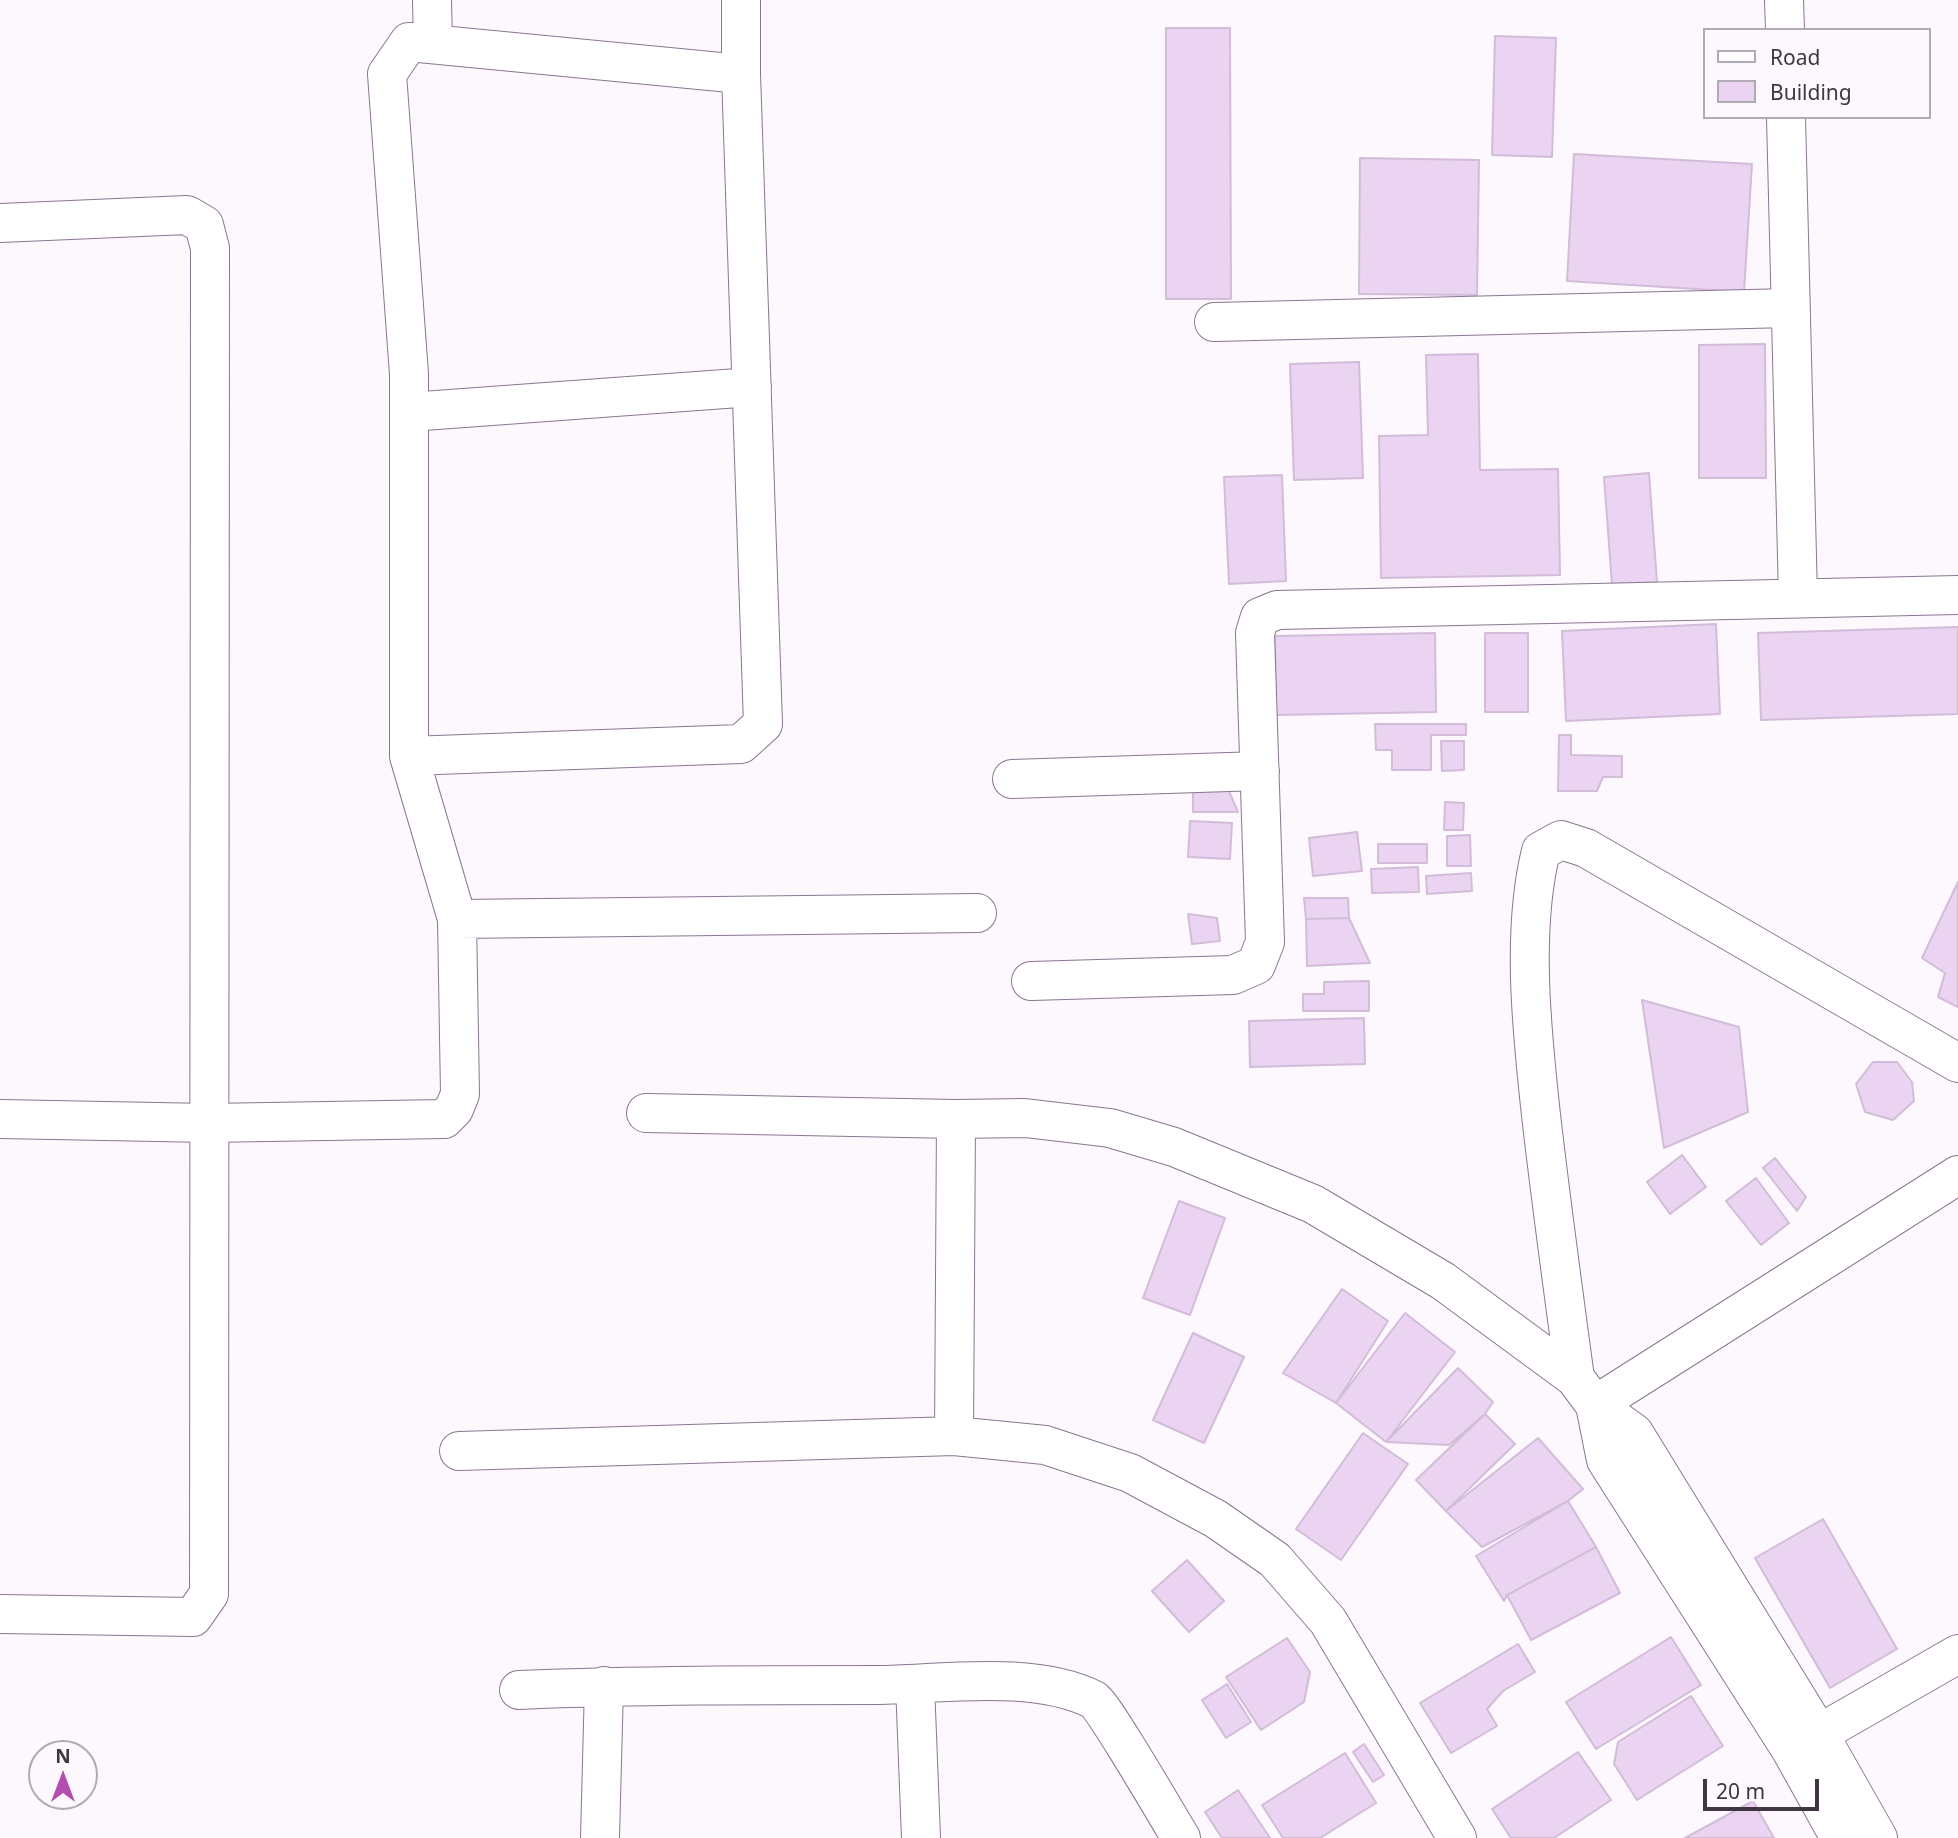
<!DOCTYPE html>
<html>
<head>
<meta charset="utf-8">
<style>
  body { margin:0 }
  #map { position:relative; width:1958px; height:1838px; overflow:hidden; background:#fcf8fe; font-family:"Noto Sans",sans-serif }
  canvas { display:block }
  .legend { position:absolute; left:1703px; top:28px; width:228px; height:91px; box-sizing:border-box; background:#fcf8fe; border:2px solid #b0aab3; margin:0; padding:9px 12px; list-style:none; font-size:21px; color:#3f3642 }
  .legend li { display:flex; align-items:center; gap:14px; height:35px }
  .legend b { width:35px; border:2px solid #b0aab3 }
  .north { position:absolute; left:28px; top:1740px; width:70px; height:70px; box-sizing:border-box; background:#fcf8fe; border:2px solid #b0aab3; border-radius:50%; rotate:0deg; font-size:19px; font-weight:700; line-height:28px; text-align:center; color:#3f3642 }
  .north::after { content:''; display:block; margin:auto; width:24px; height:32px; background:#b54caf; clip-path:polygon(50% 0,100% 100%,50% 72%,0 100%) }
  .scale { position:absolute; left:1703px; top:1779px; width:116px; height:32px; box-sizing:border-box; border:4px solid #3f3642; border-top:0; padding-left:9px; font-size:21px; line-height:24px; white-space:nowrap; color:#3f3642; -webkit-text-stroke:5px #fcf8fe; paint-order:stroke }
</style>
</head>
<body>
<div id="map">
<canvas width="1958" height="1838"></canvas>
<ul class="legend">
<li><b style="height:9px;background:#fff"></b>Road</li>
<li><b style="height:19px;background:#ead4f1"></b>Building</li>
</ul>
<div class="north">N</div>
<div class="scale">20 m</div>
</div>
<script>
const c = document.querySelector('canvas').getContext('2d');
c.lineJoin = 'round';
function paint(path, color) {
  c.fillStyle = color;
  c.fill(path, 'evenodd');
}
function strokePath(path, color, width, dash) {
  c.strokeStyle = color;
  c.lineWidth = width;
  c.lineCap = dash ? 'butt' : 'round';
  c.setLineDash(dash || []);
  c.stroke(path);
}
const building = new Path2D(`
  M1166,28H1230L1231,299H1166Z
  M1495,36L1556,38L1552,157L1492,155Z
  M1574,154L1752,164L1744,292L1567,281Z
  M1360,158L1479,160L1477,295L1359,294Z
  M1765,344L1766,478H1699V345Z
  M1478,354L1480,470L1558,469L1560,575L1381,578L1379,436L1428,435L1426,355Z
  M1359,362L1363,478L1294,480L1290,364Z
  M1649,473L1657,582L1612,585L1604,477Z
  M1282,475L1286,581L1229,584L1224,477Z
  M1716,624L1720,714L1566,721L1562,631Z
  M1958,627V714L1761,720L1758,633Z
  M1435,633L1436,712L1276,715L1275,636Z
  M1485,633H1528V712H1485Z
  M1375,724H1466V735H1431V770H1392V750H1376Z
  M1559,735H1571V755L1622,756V777H1603L1597,791H1558Z
  M1441,741H1464V770L1442,771Z
  M1193,788L1228,789L1238,812H1193Z
  M1445,802L1464,803L1463,830H1444Z
  M1190,821L1232,823L1230,859L1188,857Z
  M1357,832L1362,871L1313,876L1309,838Z
  M1470,835L1471,866H1447V836Z
  M1378,844H1427V863H1378Z
  M1418,867L1419,892L1372,893L1371,869Z
  M1471,873L1472,891L1427,894L1426,876Z
  M1958,882V1007L1938,997L1945,973L1922,958Z
  M1304,898H1348L1349,918L1306,919Z
  M1188,914L1217,918L1220,941L1192,944Z
  M1349,918L1370,963L1307,966L1306,919Z
  M1369,981V1011H1303V994H1324V982Z
  M1642,1000L1739,1027L1748,1112L1664,1148Z
  M1364,1018L1365,1064L1250,1067L1249,1021Z
  M1873,1062H1897L1912,1082L1914,1101L1893,1120L1865,1112L1856,1084Z
  M1682,1155L1706,1187L1670,1214L1647,1182Z
  M1775,1158L1806,1197L1797,1211L1763,1168Z
  M1756,1178L1789,1223L1761,1245L1726,1201Z
  M1179,1201L1225,1218L1190,1315L1143,1298Z
  M1342,1289L1388,1321L1336,1403L1283,1373Z
  M1405,1313L1455,1352L1386,1442L1336,1403Z
  M1193,1333L1244,1357L1204,1443L1153,1420Z
  M1458,1368L1493,1402L1485,1414L1449,1445L1386,1442Z
  M1485,1414L1515,1444L1446,1511L1416,1480Z
  M1363,1433L1408,1464L1341,1560L1296,1529Z
  M1538,1438L1583,1489L1568,1501L1482,1547L1446,1511Z
  M1568,1501L1596,1547L1507,1595L1504,1601L1476,1556Z
  M1823,1519L1897,1649L1830,1688L1755,1558Z
  M1596,1547L1620,1593L1531,1640L1507,1595Z
  M1187,1560L1224,1601L1189,1632L1152,1591Z
  M1671,1637L1701,1685L1596,1749L1566,1702Z
  M1287,1638L1310,1672L1304,1702L1261,1730L1226,1677Z
  M1518,1644L1535,1672L1503,1691L1487,1709L1497,1726L1451,1753L1420,1703Z
  M1227,1684L1251,1722L1226,1738L1202,1700Z
  M1691,1696L1723,1746L1637,1800L1614,1764L1618,1742Z
  M1364,1744L1384,1775L1373,1782L1353,1752Z
  M1578,1752L1611,1800L1554,1838H1511L1492,1809Z
  M1345,1753L1376,1803L1320,1838H1283L1262,1805Z
  M1238,1790L1270,1838H1222L1205,1812Z
  M1753,1801L1774,1838H1685Z`);
const minor = new Path2D(`
  M432,0L433,44
  M1784,0L1785,30
  M1786,117L1798,597
  M0,223L187,215L204,225L210,248L209,1594L193,1617L0,1614
  M1214,322L1790,308
  M409,412L752,387
  M409,756L741,744L763,724L741,74V0
  M1012,779L1260,771
  M457,919L977,913
  M1031,981L1233,975L1256,965L1265,942L1255,633L1260,617L1277,610L1958,595
  M646,1113L956,1119L1025,1118L1110,1128L1174,1147L1313,1204L1443,1281L1575,1378L1595,1405L1634,1433L1819,1734L1878,1838
  M0,1119L209,1123L444,1119L454,1109L460,1094L457,919L409,756V374L387,74L409,42L741,74
  M1575,1378C1563,1290 1551,1202 1541,1115C1532,1033 1521,931 1541,851L1561,840L1586,848L1958,1063
  M1595,1405L1606,1460L1791,1750L1840,1838
  M1595,1405L1958,1175
  M954,1436L956,1119
  M459,1451L954,1436L1045,1445L1130,1473L1216,1519L1275,1560L1328,1621L1457,1838
  M915,1684L921,1838
  M519,1690C639,1685 759,1685 879,1685C943,1684 1035,1670 1094,1700C1103,1705 1170,1820 1181,1838
  M1796,1747L1958,1654
  M600,1838L604,1686`);
paint(building, '#ead4f1');
strokePath(building, '#d2bcd8', 2);
strokePath(minor, '#8a7690', 40);
strokePath(minor, '#fff', 38);
</script>
</body>
</html>
